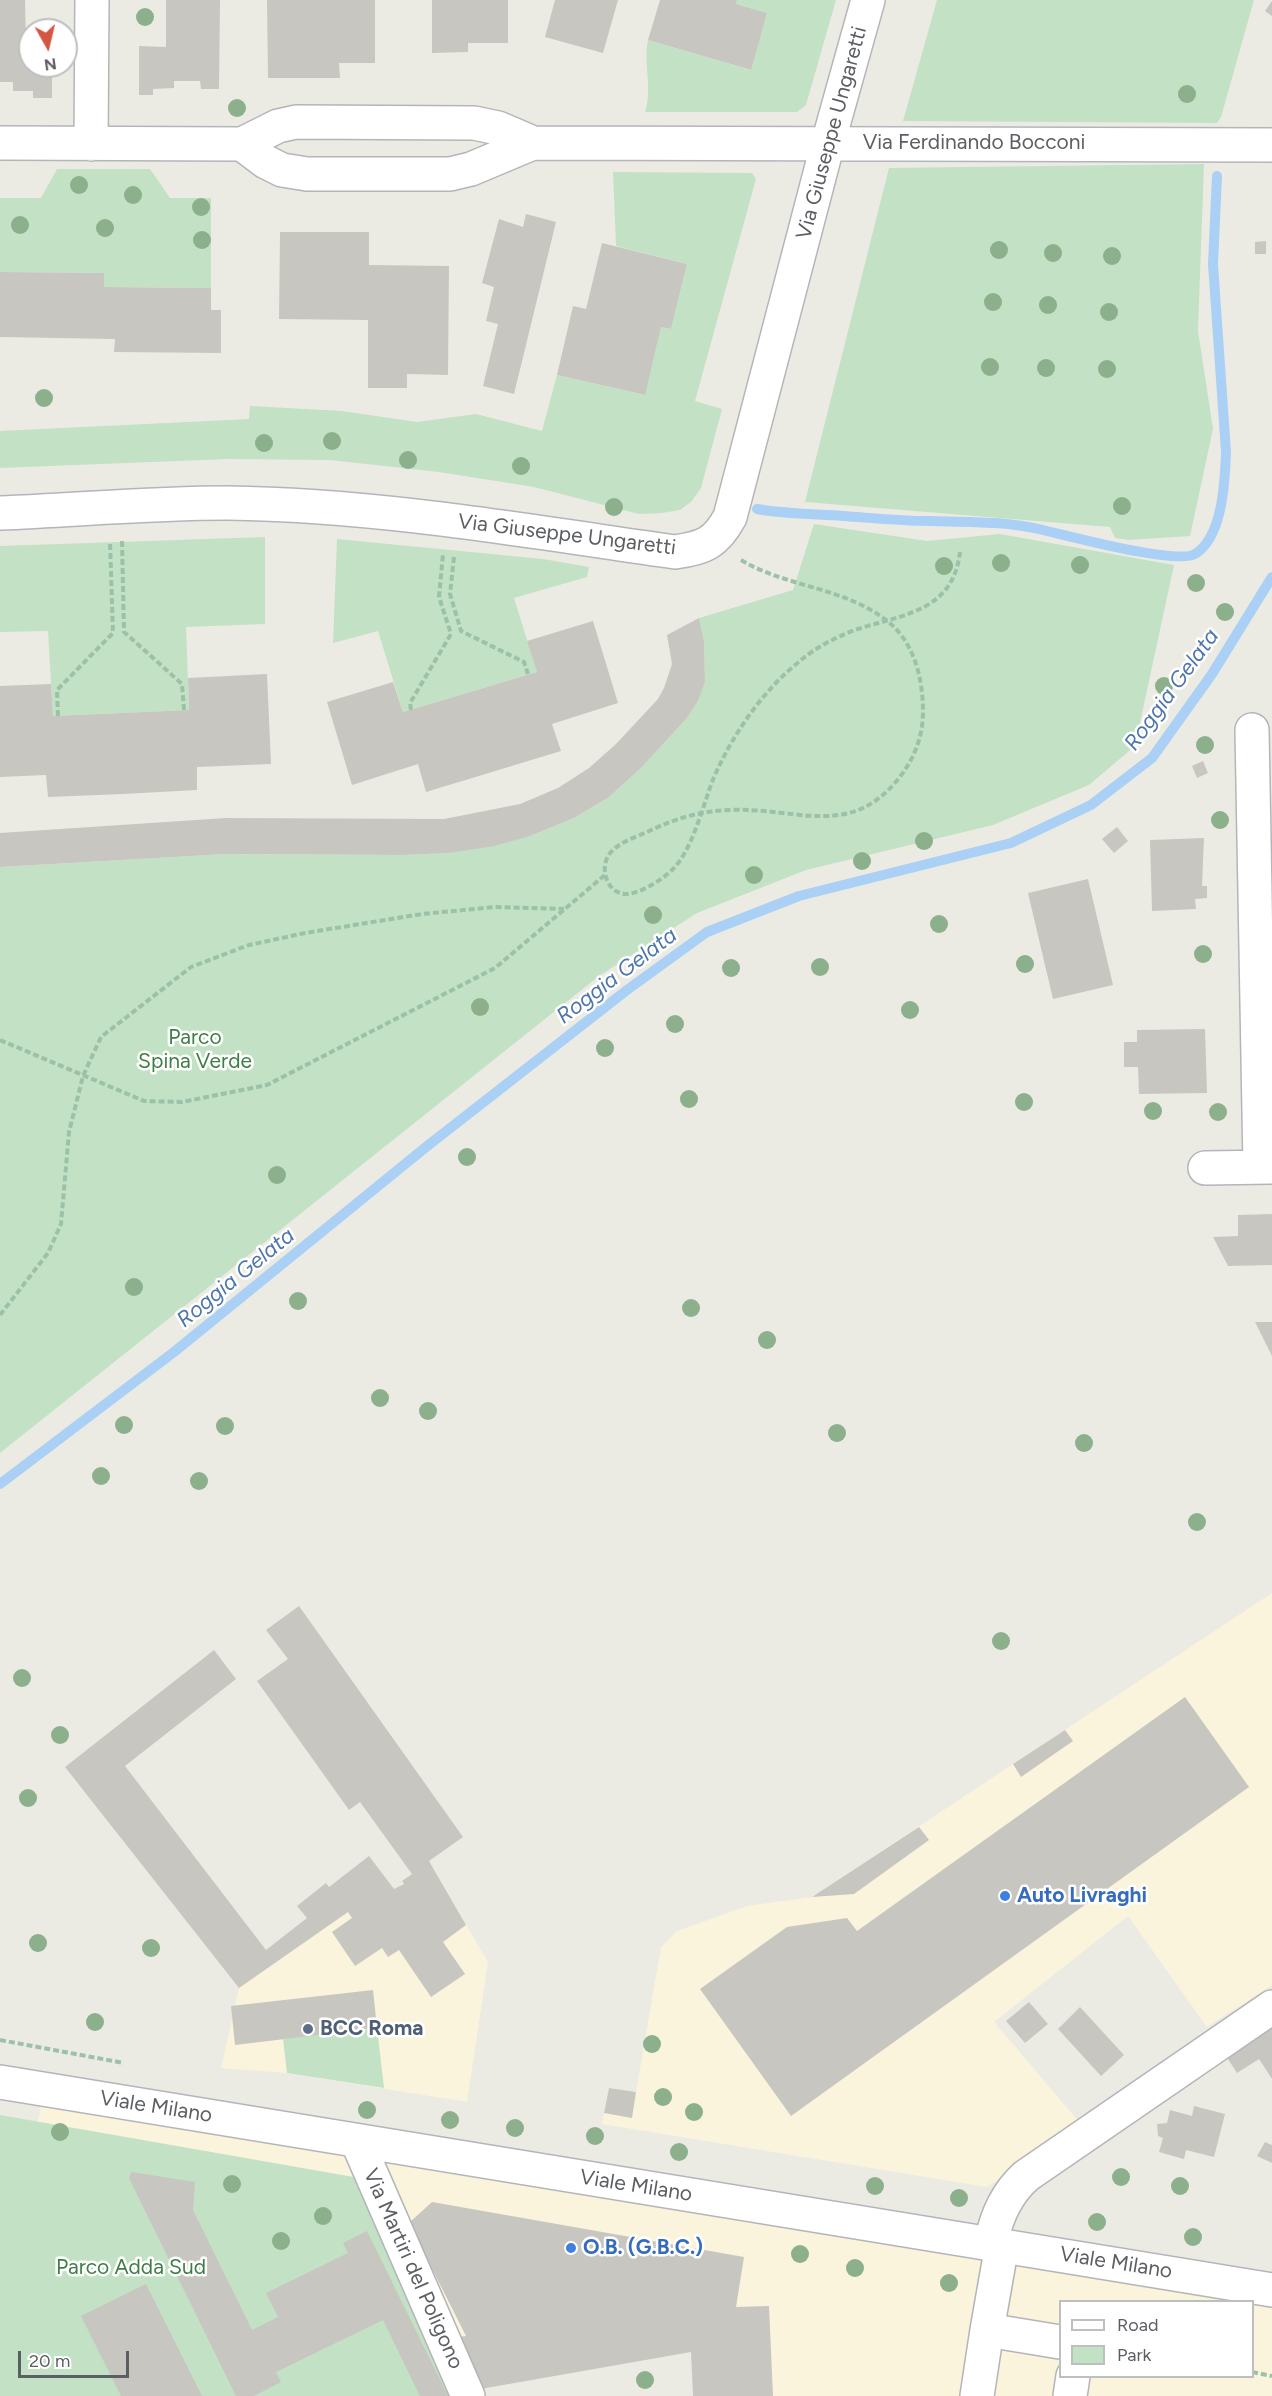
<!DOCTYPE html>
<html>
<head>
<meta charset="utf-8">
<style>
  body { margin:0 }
  #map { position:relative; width:1272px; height:2396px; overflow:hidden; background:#ecebe3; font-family:Figtree,sans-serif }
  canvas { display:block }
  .legend { position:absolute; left:1059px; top:2300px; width:195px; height:78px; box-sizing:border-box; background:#fff; border:2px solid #bdbfc0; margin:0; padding:8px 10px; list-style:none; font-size:18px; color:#5b5e62 }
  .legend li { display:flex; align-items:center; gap:12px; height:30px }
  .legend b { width:30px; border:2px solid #bdbfc0 }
  .north { position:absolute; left:18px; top:18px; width:60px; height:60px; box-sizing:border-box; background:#fff; border:2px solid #bdbfc0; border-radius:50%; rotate:172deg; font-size:16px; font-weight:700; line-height:24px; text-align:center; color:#5b5e62 }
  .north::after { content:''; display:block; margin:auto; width:21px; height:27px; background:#d45641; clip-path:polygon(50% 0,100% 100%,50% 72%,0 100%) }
  .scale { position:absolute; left:18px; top:2351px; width:111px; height:27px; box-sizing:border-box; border:3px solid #5b5e62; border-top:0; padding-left:8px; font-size:18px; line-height:21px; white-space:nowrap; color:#5b5e62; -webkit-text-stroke:4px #fff; paint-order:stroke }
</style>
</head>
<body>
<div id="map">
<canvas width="1272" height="2396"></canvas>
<ul class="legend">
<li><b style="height:8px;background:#fff"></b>Road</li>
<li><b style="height:16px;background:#c3e1c4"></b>Park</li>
</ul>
<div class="north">N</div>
<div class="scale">20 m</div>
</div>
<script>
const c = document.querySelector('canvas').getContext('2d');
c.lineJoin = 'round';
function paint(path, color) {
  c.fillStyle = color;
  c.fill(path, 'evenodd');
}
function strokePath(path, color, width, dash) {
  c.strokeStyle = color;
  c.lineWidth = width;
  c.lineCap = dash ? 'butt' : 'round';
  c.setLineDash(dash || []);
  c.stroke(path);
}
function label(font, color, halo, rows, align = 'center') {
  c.font = font + ' Figtree,sans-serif';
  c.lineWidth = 5;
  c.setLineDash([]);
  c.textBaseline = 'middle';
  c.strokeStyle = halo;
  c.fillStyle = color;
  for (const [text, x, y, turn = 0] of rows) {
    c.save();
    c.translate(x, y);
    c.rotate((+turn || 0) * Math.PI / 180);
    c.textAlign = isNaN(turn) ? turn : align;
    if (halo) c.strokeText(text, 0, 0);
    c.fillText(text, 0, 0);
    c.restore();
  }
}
const commercial = new Path2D(`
  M1272,1593V1985L1207,2027L1128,1916L994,2022L1080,2123L987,2187L602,2124L609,2088L636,2092L661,1947L677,1931L747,1906L812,1897Z
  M429,1861L488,1962L467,2102L287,2073L221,2068L239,1988L348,1912L352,1918L403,1884L402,1881Z
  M43,2096L1272,2297V2396H747L743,2342L475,2390L39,2142L38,2121ZM1060,2302H1252V2376H1060Z`);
const green = new Path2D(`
  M737,0H836L806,105L797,112H645C653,88 643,64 648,40L750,70L767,13L736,4Z
  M937,0H1254L1221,117L1217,123L903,121Z
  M1204,164L1198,331L1213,429L1190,536L1128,540L1115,538L1110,527L805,502L889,168Z
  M57,169H150L170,198H211V288L104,287V273L0,272V198H41Z
  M613,172L752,173L756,179L695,401L722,409L701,488L691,502L680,510L662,513L639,514L534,487L439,472L330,460L228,459L0,468V431L249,419L250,406L342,411L417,422L476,414L542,431L557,375L644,395L661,327L671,329L687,264L616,246Z
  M814,524L927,541L1000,534L1174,565L1135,746L1089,785L993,825L806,870L697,913L599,976L0,1453V867L226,854L403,855L449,853L530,836L574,818L609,797L641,768L687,718L698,701L705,682L704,641L699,618L793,590Z
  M265,537V624L186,627L189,710L53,716L48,631L0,632V546Z
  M337,539L543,559L589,567L587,577L514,598L537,672L403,712L378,631L333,643Z
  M377,2028L384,2088L287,2073L283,2039Z
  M0,2115L365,2179L460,2396H0Z`);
const stream = new Path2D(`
  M757,509C785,514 815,514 843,516C872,518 901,521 930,521C969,522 1005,521 1043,530C1070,536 1176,565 1195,554C1223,537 1225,480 1226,452L1213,264L1217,176
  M0,1484L174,1352L426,1147L627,990L707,932L799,896L1011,843L1091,805L1152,758L1212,674L1272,577`);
const building = new Path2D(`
  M0,0H25L26,45H30V66H52V98H33V91H13V82H0Z
  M166,0H220L219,89H201L200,81H174V88L153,89V95H139V46L166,47Z
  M267,0H375V63H339L340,78H268Z
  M432,0H508V43H468V52L432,53Z
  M555,0H618L603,53L545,37Z
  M660,0H737L736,4L767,13L751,70L648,40Z
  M1272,1V16L1265,11Z
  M526,214L556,222L514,394L483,386L498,324L486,321L494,287L482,283L499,219L523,227Z
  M280,232H369V265L449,266L448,375L407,374V388H368V320L279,319Z
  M1266,241V254H1255V242Z
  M602,243L687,264L671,329L661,327L645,395L557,375L573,306L586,309Z
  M0,272L104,273V287L211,288V310H221V353L114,352L115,339L0,337Z
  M699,618L704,641L705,682L698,701L687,718L641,768L609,797L574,818L530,836L494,846L449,853L403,855L226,854L0,867V833L226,818L444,819L520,804L558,788L589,768L616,744L658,699L664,688L672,664L667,635Z
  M593,621L618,703L552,724L561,751L426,792L418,764L352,785L327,702L393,682L403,712L537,672L527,641Z
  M267,674L271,764L197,767V790L123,794L48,797L46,775L0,777V686L51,684L53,716L189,710L188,678Z
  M1203,761L1208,773L1197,778L1192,766Z
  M1117,827L1128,841L1114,853L1102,839Z
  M1204,838L1202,886H1207V898L1195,899L1196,909L1152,911L1150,840Z
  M1088,879L1113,985L1053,999L1028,893Z
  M1205,1029L1207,1093L1139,1094L1138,1067H1124V1042H1137V1030Z
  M1272,1214V1265L1228,1266L1213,1237L1238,1236V1215Z
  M1255,1322H1272V1356Z
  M299,1606L463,1837L429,1861L466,1925L443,1942L465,1974L431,1997L399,1950L388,1957L382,1948L355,1966L332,1932L352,1918L348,1912L239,1988L65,1767L214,1650L236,1679L125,1766L266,1950L307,1918L297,1906L326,1883L329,1887L369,1856L394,1889L404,1884L402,1881L412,1874L360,1802L349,1810L257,1681L288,1659L266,1630Z
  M1185,1697L1249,1787L791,2116L700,1989L787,1927L847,1918L857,1931Z
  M1065,1730L1073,1741L1021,1777L1013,1764Z
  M919,1827L929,1840L854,1894L812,1897Z
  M373,1990L377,2028L235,2045L231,2006Z
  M1029,2002L1048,2024L1025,2043L1006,2021Z
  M1080,2007L1124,2055L1101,2076L1058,2029Z
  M1272,2026V2079L1259,2059L1237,2073L1226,2056Z
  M609,2088L636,2092L632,2118L604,2113Z
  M1194,2106L1225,2114L1214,2157L1186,2150L1184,2159L1159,2152L1163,2138L1158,2136L1157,2124L1167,2123L1170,2110L1192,2116Z
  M1265,2142L1272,2145V2163L1257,2156Z
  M131,2172L195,2182L193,2210L252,2330L278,2317L266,2293L348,2253L343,2243L367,2231L448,2396H420L383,2320L276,2372L281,2382L254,2396H236L129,2178Z
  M432,2202L744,2257L736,2307L769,2306L773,2396H693L691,2352L475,2390L450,2338L466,2336L409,2223Z
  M146,2284L202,2396H121L81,2316Z`);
const path = new Path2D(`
  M122,541L124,632L182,684L184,710
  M454,557L450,594L461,631L524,662L528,674
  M741,560C786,587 843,587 886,620C914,641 923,678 923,712C923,737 914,759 899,778C850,840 796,807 730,810C700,811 677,818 649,831C637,837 622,841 612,851C599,863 604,891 624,894C638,895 662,880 672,870C693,850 703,804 714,777C733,734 763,690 800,661C816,647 838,636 858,629C905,614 953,611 960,552
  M411,710L410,703L451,634L439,597L443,554
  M58,716L57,690L113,633L110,542
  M0,1040L144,1101L182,1102L267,1085L495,968L605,875
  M0,1315L48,1253L61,1224L69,1132L83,1076L101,1037L191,967L249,945L305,933L422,914L495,907L564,909
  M0,2040L124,2063
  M1252,2372L1272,2376`);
const minor = new Path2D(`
  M0,143L242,144L278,126L296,122L474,123L498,128L533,143
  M91,144L92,0
  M242,144L266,162L282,170L307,174H450L471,169L533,143L1272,145
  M0,513C75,510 152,503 227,503C378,505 527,531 675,552C704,548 716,543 730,517L828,143L868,0
  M1252,730L1260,1167
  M1205,1168L1272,1167
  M0,2082L1272,2290
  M357,2141L468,2396
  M991,2243C996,2217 1006,2194 1026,2176L1272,2007
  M987,2330L1002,2245
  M977,2396L987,2330L1060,2342
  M1070,2396L1073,2376`);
const trees = [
  [145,17],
  [1187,94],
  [237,108],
  [79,185],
  [133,195],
  [201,207],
  [20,225],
  [105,228],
  [202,240],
  [999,250],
  [1053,253],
  [1112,256],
  [993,302],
  [1048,305],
  [1109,312],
  [990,367],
  [1046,368],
  [1107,369],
  [44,398],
  [332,441],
  [264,443],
  [408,460],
  [521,466],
  [1122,506],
  [614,507],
  [1001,563],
  [1080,565],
  [944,566],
  [1196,583],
  [1225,612],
  [1164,686],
  [1205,745],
  [1220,820],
  [924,841],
  [862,861],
  [754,875],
  [653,915],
  [939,924],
  [1203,954],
  [1025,964],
  [820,967],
  [731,968],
  [480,1007],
  [910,1010],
  [675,1024],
  [605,1048],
  [689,1099],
  [1024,1102],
  [1153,1111],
  [1218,1112],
  [467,1157],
  [277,1175],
  [134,1287],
  [298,1301],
  [691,1308],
  [767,1340],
  [380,1398],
  [428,1411],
  [124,1425],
  [225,1426],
  [837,1433],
  [1084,1443],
  [101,1476],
  [199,1481],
  [1197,1522],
  [1001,1641],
  [22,1678],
  [60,1735],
  [28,1798],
  [38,1943],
  [151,1948],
  [95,2022],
  [652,2044],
  [663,2097],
  [367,2110],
  [694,2112],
  [450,2120],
  [515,2128],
  [60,2132],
  [595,2136],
  [679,2152],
  [1121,2177],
  [232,2184],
  [875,2186],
  [1180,2186],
  [959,2198],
  [323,2216],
  [1097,2222],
  [1193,2237],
  [281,2241],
  [800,2254],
  [855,2268],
  [949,2283],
  [645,2380]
];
const markers = [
  [1005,1896,6,"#3f7fe0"],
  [308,2029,6,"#5c6f8a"],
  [571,2248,6,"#3f7fe0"]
];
const streetNames = [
  ["Via Giuseppe Ungaretti",832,133,-75],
  ["Via Ferdinando Bocconi",974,143],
  ["Via Giuseppe Ungaretti",567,535,7],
  ["Viale Milano",156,2107,9],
  ["Viale Milano",636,2186,9],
  ["Viale Milano",1116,2263,9],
  ["Via Martiri del Poligono",413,2269,66]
];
const parkNames = [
  ["Parco",195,1038],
  ["Spina Verde",195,1062],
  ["Parco Adda Sud",131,2268]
];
const shopNames = [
  ["Auto Livraghi",1017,1896],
  ["O.B. (G.B.C.)",583,2248]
];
const serviceNames = [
  ["BCC Roma",320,2029]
];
const waterNames = [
  ["Roggia Gelata",1172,690,-54],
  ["Roggia Gelata",617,976,-37],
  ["Roggia Gelata",236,1278,-39]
];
paint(commercial, '#f9f4db');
paint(green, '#c3e1c4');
strokePath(stream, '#abd0f5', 10);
paint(building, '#c8c6c0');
strokePath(minor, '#b4b5b9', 36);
strokePath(path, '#9cc1a9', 4, [6, 3]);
strokePath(minor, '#fff', 33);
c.fillStyle = '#8caf8c';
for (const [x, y] of trees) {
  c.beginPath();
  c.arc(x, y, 9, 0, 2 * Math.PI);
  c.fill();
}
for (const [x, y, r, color] of markers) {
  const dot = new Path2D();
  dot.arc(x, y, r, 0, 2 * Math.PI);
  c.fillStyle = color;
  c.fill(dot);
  strokePath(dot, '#fff', 2);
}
label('21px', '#5b5e62', '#fff', streetNames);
label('21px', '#3e7e45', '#fff', parkNames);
label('bold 21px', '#366cbe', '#fff', shopNames, 'left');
label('bold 21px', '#4e5e75', '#fff', serviceNames, 'left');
label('italic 22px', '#4e76ad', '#fff', waterNames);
</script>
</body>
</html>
